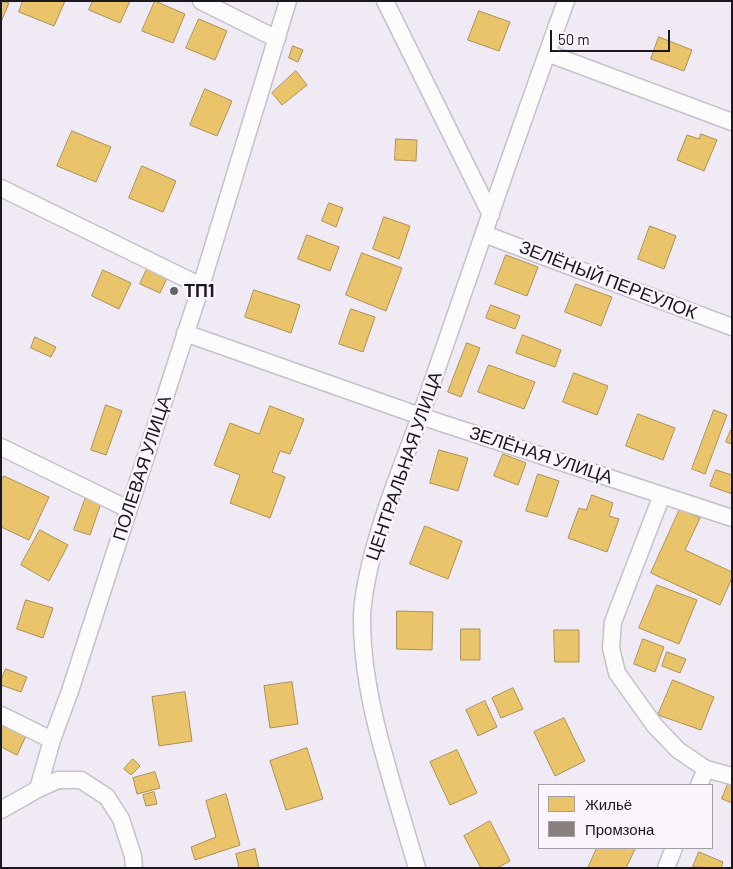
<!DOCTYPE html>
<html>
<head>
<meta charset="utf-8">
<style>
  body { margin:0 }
  #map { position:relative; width:733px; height:869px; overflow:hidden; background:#f0eaf4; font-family:Barlow,sans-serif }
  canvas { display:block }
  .frame { position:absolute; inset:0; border:2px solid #1c181f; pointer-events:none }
  .legend { position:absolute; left:538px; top:784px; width:175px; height:65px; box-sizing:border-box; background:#faf5fd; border:1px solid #a19da4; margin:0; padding:6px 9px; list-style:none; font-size:15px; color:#1c181f }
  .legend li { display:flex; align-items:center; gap:10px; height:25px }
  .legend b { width:25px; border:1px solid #a19da4 }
  .scale { position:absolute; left:550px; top:30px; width:120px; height:22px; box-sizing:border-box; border:2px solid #1c181f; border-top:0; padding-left:6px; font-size:15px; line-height:18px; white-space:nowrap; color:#1c181f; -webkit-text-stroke:4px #faf5fd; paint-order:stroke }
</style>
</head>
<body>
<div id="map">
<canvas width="733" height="869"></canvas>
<div class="frame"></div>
<ul class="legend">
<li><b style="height:14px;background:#e9c46a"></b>Жильё</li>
<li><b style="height:14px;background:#8a817c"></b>Промзона</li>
</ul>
<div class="scale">50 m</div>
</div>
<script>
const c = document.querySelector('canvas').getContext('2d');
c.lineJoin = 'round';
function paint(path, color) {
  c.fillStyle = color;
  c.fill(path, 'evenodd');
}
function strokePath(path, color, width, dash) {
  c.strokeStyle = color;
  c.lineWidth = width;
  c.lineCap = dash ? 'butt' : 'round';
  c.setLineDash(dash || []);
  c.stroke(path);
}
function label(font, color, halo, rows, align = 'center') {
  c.font = font + ' Barlow,sans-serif';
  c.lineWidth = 5;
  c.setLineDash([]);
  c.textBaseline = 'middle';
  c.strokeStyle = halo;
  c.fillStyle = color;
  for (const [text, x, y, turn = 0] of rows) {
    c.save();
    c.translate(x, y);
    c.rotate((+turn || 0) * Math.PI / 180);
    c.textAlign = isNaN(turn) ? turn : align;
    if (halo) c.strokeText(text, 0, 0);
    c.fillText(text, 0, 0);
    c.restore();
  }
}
const homes = new Path2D(`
  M1,1L9,3L1,22Z
  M23,1H65L54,26L19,12Z
  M93,1H130L120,23L89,10Z
  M155,1L185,14L173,43L142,31Z
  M479,11L510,22L499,51L468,40Z
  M199,19L227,31L215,60L186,48Z
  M659,37L692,50L684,71L651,59Z
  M293,46L303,50L298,62L289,58Z
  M296,71L307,85L282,105L272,93Z
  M205,89L232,101L217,136L190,125Z
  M72,131L111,147L96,182L57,166Z
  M701,134L717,140L704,171L677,160L687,135L699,139Z
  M396,139L417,140L416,161L395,160Z
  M142,166L176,181L163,212L129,198Z
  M329,203L343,208L336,227L322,221Z
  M384,217L410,226L399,259L373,249Z
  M650,226L676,236L664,269L638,259Z
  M307,235L339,247L330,271L298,259Z
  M362,253L402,268L386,311L346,295Z
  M506,255L538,267L527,296L495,284Z
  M148,267L168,276L160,293L140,284Z
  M103,270L131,283L119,309L92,296Z
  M576,284L612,297L601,326L565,312Z
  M254,290L300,305L291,333L245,317Z
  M491,305L520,316L515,329L486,318Z
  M351,309L375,317L363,352L339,344Z
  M523,335L561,350L555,367L516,353Z
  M35,337L56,347L51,357L31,348Z
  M467,343L480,348L461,397L448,392Z
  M489,365L535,382L524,409L478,392Z
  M574,373L608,386L597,415L563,402Z
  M106,405L122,411L106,455L91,450Z
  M270,406L304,419L290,454L280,451L272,472L285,477L270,518L230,503L240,475L214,465L230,423L259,434Z
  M714,410L727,415L705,474L692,469Z
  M638,414L675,428L663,460L626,446Z
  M731,430H732V444L726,442Z
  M439,450L468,458L458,491L430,483Z
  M503,454L526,463L518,485L494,476Z
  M716,470L732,475V494L710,486Z
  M538,474L559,481L547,517L526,511Z
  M4,476L49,497L29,540L1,527V481Z
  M592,495L613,503L609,516L619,519L607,552L568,538L579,508L586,510Z
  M86,497L101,503L90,535L74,530Z
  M680,509L700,518L685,550L732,572V578L720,605L651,573Z
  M425,526L462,541L448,579L410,564Z
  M40,530L68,545L49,581L21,565Z
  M657,585L697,600L679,644L639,628Z
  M26,600L53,608L43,638L17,629Z
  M397,611L433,612L432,650L397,649Z
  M461,629H480V660H461Z
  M554,630H579V662H555Z
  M643,639L664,647L655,672L634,664Z
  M667,652L686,659L680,673L662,666Z
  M6,669L27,677L21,692L1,685V680Z
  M673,680L714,697L701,730L658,715Z
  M292,682L298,724L270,728L264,686Z
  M513,688L523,709L501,718L492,698Z
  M185,692L192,741L159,746L152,697Z
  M485,701L497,727L478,736L466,710Z
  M564,718L585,761L555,776L534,732Z
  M1,721L27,734L17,755L1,747Z
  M307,748L323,799L286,810L270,761Z
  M457,750L477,793L450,805L430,762Z
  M133,759L140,766L131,775L124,769Z
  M155,772L160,788L137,794L133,778Z
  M728,784L732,785V803L722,799Z
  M154,792L157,804L146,806L143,795Z
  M226,794L240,845L195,860L191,847L216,837L206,801Z
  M490,821L510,861L497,868H481L464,836Z
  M597,848H632L635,849L626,868H588Z
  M255,849L259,868H239L236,854Z
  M699,852L723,862L721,868L693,867Z`);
const industry = new Path2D(`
  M173,286L179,289L176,296L170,293Z`);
const minor = new Path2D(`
  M201,1L277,39
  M385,1L491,215
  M547,53L732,122
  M1,188L201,286
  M484,234L732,327
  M185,333L420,416L732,518
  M1,447L128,509
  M662,495L613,622L611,648L617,673L655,726L678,750L706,769L699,785
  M1,715L52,740
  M706,769L732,776
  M1,810L38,789
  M134,868L133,856L121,819L107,797L81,780H58L38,789L52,740L70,691L201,286L288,1
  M417,868C406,831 395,795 385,758C372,713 362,667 362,620C362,601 366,583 370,565C383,510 405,459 424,406C471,271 517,135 566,1
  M666,868L674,848`);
const markers = [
  [174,291,5,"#66626a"]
];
const streetNames = [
  ["ЗЕЛЁНЫЙ ПЕРЕУЛОК",608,280,21],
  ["ЗЕЛЁНАЯ УЛИЦА",541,455,18],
  ["ЦЕНТРАЛЬНАЯ УЛИЦА",404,466,-71],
  ["ПОЛЕВАЯ УЛИЦА",142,468,-72]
];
const poiNames = [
  ["ТП1",184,291]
];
paint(homes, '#e9c46a');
strokePath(homes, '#ac9054', 1);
paint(industry, '#8a817c');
strokePath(industry, '#696260', 1);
strokePath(minor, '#c5c0c9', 19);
strokePath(minor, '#fdfcfd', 16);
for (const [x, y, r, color] of markers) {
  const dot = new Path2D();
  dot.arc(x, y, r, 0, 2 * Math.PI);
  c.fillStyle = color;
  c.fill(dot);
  strokePath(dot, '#faf5fd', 2);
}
label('18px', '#1c181f', '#faf5fd', streetNames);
label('bold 18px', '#1c181f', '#faf5fd', poiNames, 'left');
</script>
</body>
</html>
